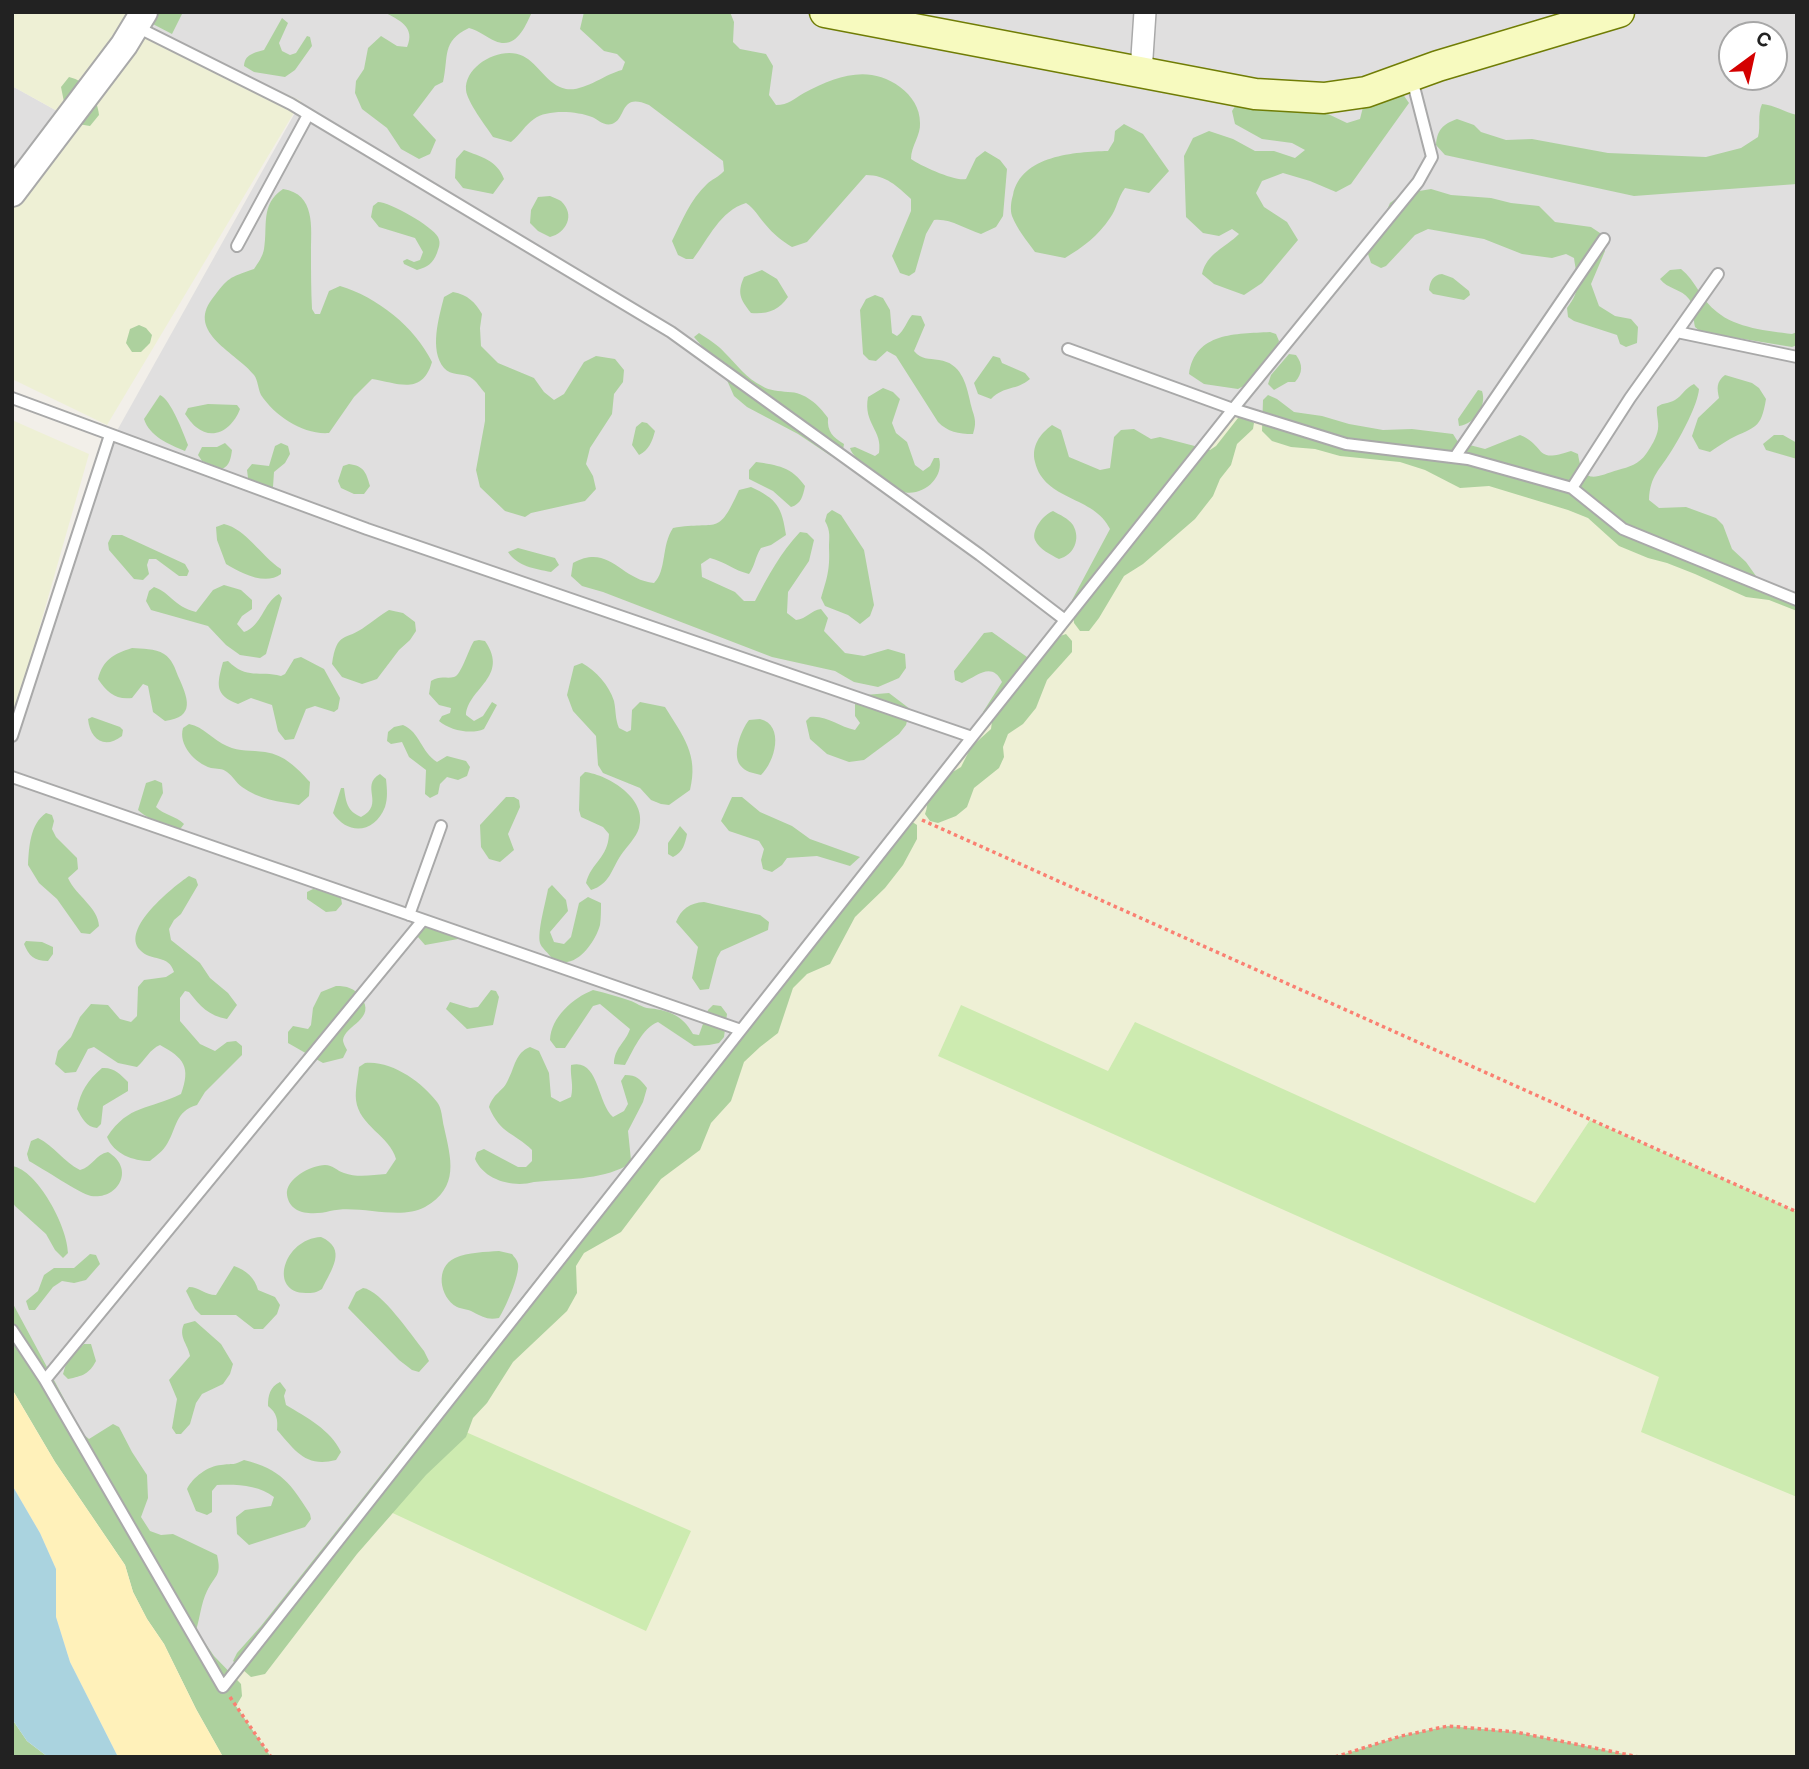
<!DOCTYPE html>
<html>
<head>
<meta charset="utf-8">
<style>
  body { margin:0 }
  #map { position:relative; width:1809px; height:1769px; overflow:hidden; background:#f2efe9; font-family:Inter,sans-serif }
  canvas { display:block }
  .frame { position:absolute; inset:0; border:14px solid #222; pointer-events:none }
  .north { position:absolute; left:1718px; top:21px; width:70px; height:70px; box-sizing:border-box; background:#fff; border:2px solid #a7a7a7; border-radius:50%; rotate:33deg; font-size:19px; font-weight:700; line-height:28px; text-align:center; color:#222 }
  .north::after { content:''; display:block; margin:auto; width:24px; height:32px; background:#d40000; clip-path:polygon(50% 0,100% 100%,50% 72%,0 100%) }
</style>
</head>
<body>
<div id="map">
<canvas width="1809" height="1769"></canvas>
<div class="frame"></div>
<div class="north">С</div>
</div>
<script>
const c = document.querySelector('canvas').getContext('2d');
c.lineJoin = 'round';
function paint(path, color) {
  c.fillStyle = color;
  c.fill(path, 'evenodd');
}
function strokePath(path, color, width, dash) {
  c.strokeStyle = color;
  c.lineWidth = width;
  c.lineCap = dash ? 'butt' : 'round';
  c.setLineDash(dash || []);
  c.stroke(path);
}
const residential = new Path2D(`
  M143,12H1797V600L223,1687L12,1330V732L114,436L301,102L136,23ZM1732,35H1774V77H1732Z
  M12,86L68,117L12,189Z`);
const farmland = new Path2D(`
  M16,12H143L137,24L301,101L107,425L12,379V189L68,117L12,86V19Z
  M1233,409L1468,459L1797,600V1757H1639L1516,1732L1448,1726L1401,1736L1335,1757H271L223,1687Z
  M12,420L89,454L12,724Z`);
const grass = new Path2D(`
  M961,1005L1108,1071L1135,1022L1535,1203L1590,1120L1797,1212V1497L1641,1432L1659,1377L938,1056Z
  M434,1418L691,1531L646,1631L369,1502Z`);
const forest = new Path2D(`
  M154,12H183L172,34L149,22Z
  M384,12H532C525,27 516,50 495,41C486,37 480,31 469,28C441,41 449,57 443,82L435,86L413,115L436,140L430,154L419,159L401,149L387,128L362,109L355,93L356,81L364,69L368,48L381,36L397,46L407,47C416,27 399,20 384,12Z
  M584,12H730L734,22L733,42L740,49L766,54L773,66L769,95L776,105C789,105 793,99 804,93C836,76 869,64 900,87C912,96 920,108 920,123C921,135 911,146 911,159C921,166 956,182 966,179L976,158L985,151L1000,160L1007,169L1003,216L996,227L981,234C965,229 950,218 934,220L926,234L915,272L909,276L900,273L892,256L911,211V199C897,186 886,175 866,175L807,242L792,247C782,241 773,234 765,224C758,216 755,209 746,203C720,211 709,238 693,259H686L678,255L672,241C682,221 690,200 707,184C712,179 719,177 724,171L723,161L649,105C619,92 627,119 612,124C603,126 599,120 592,117C577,111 547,109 534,119C525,125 520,135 511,142L493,137C486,126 467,102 466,90C464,65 502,45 523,56C539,64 547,85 566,89C584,92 605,74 622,70L625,62L617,54L604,51L580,29Z
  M282,18L288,23L279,43L282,51L290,55L296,53L307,36L310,37L312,46L295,70L285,77L254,72L244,66C245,54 254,53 264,50Z
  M69,77C87,81 97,98 99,115L90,126L78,124L65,107L61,87Z
  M1400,90L1409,103L1351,184L1336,192L1310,181L1283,173L1262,181L1256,193L1264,207L1287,222L1298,240L1262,283L1244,295L1214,284L1202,274C1207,253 1225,248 1239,234L1232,229L1219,236L1203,233L1186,217L1184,156L1193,138L1209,131L1233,139L1255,151H1274L1295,158L1305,150L1292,143L1262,139L1235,124L1232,111L1239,100L1307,104L1347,123L1360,119L1363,107Z
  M1762,104C1775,105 1784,112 1797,115V184L1634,196L1445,155L1436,145C1437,130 1443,124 1457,119L1474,125L1481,132L1506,140L1532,139L1608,153L1706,157L1741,148L1758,137C1761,125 1757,116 1762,104Z
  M1124,124L1143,134L1169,171L1149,193L1125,188C1117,199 1117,209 1110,218C1098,236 1083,247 1065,258L1035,252C1027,241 1017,229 1012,216C1010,210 1011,201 1013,195C1021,155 1075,152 1108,151L1114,141L1115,131Z
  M464,150C481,157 497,160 504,179L493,194L463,188L455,178L456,159Z
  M283,189C316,194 311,228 311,252C311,271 311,290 312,309L315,314H320L329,291L340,286C377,297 415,327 432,362C422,396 398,383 372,379L354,397L329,433C303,435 275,416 261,395C258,389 258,380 254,375C237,353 186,333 212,299C229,277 228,278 254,269C258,263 263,256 264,249C268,226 260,204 283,189Z
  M1431,189L1451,195L1491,198L1511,203L1539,206L1555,222L1591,227L1600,233L1605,251L1591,284L1599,306L1615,316L1631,319L1638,327L1637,343L1626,347L1620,344L1617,335L1574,321L1568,317L1567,308C1582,289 1577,280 1574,258L1566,254L1552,258L1522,254L1484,239L1428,229L1415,235L1386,266L1381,268L1371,263L1368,254L1390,203L1402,194Z
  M550,196C554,198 558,199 561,201C576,215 566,233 550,237L538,231L530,223L531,210L538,197Z
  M378,202C390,202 432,226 438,237C441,243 439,247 437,253C433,263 428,267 417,270L404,264L403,261L407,259L414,262L420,260L423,252L415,238L379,227L371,217L373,206Z
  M1681,269C1696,281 1701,300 1717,312C1736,328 1768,331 1792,334L1797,332V345L1792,347L1701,332L1695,327C1693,319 1694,305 1689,299C1682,289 1667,289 1660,279L1670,270Z
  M762,270L777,279L788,297C778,311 768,314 751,313C740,299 737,293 744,277Z
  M1442,274L1453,278L1469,291L1470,295L1464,300L1433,294L1429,290C1430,281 1433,275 1442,274Z
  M453,292C468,295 475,302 482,314L480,328L481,346L498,363L534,378L544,392L554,400L564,394L584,362L596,356L615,359L624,370L623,382L614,394L612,414L590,448L586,464L593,476L596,489L585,501L531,513L525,517L505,511L480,487L476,470L485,421V393C481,389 476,380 470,377C462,373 451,376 444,368C429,350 439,317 444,297Z
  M875,295L883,298L890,310L892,333L897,336C905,330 906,322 912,315L921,316L925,325L914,351C922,360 928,358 939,360C961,363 966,383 970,401C973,416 978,419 973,434C958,434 948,432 938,422L896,356L887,351L876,361L869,360L863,354L860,310L866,299Z
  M139,325L146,328L152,335L150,343L141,352H132L126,343L130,329Z
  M1270,332L1276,334L1279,341L1275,351L1247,384L1238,389L1204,384L1189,374C1195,332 1236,334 1270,332Z
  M699,333C708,339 718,345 725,353C737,365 746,378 762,386C770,391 779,391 788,392C805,392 819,405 828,418C827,432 833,437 844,444L843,450L837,457L831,456L798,434L747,407L734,396L718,360L707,352L694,337Z
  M1289,354L1296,355C1303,364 1303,373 1295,382H1288L1274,390L1268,384L1271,375Z
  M993,356L1000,358L1002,363L1025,373L1030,379C1016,391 1005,385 991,399L978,394L974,383Z
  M1725,375L1752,383L1759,388L1766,399C1761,430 1755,426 1730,439C1723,443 1716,448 1710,452L1699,449L1692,436L1698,418L1719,398C1717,388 1716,382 1725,375Z
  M1694,384L1699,389C1698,404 1681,436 1672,450C1660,470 1650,475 1649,500L1659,508L1686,507L1716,518L1723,525L1732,549L1746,562L1756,576L1768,585L1793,594L1797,592V611L1769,600L1746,597L1695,574L1667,563L1648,558L1619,546L1588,518L1568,510L1489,486L1460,488L1425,470L1400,462L1340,456L1315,449L1291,447L1272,441L1262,431L1263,400L1268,395L1277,399L1294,412L1322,416L1349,424L1383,430L1412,429L1453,434L1458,442L1485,449L1520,435C1547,446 1533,464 1571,451L1578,454C1583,487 1597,476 1618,470C1629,467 1639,464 1646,454C1651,447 1657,437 1658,429C1659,421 1656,415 1657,407C1664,402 1668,404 1675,400C1682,396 1685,388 1694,384Z
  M883,388L893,392L900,399L892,423L896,433L907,442L915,465L923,471L930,466L934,458H939C945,479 920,499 900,491C888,487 853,460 850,448L855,447L875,456L879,453C883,430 863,424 868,397Z
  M1478,390L1482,391C1487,406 1475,424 1459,426L1458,419Z
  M160,395C171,400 183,432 188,445L185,451C170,445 149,436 144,419Z
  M208,404L237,405L240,409C233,428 214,442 196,427C192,424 188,418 185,414L188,408Z
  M1247,417L1254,423L1253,429L1237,444L1231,465L1220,479L1213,496L1195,519L1143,564L1124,576L1099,618L1089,631H1080L1074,623L1072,600L1110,529C1095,496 1044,501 1035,462C1031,446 1040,434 1052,425L1061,430L1069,457L1100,470L1110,468L1114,437L1121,430L1134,429L1151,439L1160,437L1210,450L1216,446L1238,418Z
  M642,422L647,423L655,431C652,442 649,450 639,455L632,445L636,427Z
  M1774,435H1783L1797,443V459L1766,450L1763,444Z
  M225,443L232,450C231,457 230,466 222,469L202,461L198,455L202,447H217Z
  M281,443L288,446L290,454L285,463L274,472L273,487L267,489L248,478L247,470L252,464L269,466L275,446Z
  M756,462C777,465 792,467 805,486C803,496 801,504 791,507L773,491L749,479V470Z
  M349,464C364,466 366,472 370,486L364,494H354L341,488L338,481L343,466Z
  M751,487C777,499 782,507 786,535L771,545L761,548C755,557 755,566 749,574C733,570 726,562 710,558L701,564L702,577L735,592L744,601H755C768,576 781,552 800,532L807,533L814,540L809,561L788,592L787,613L796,620C807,619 811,610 821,609L828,618L824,631L845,653L864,656L888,649L905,654L906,668L899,678L878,687L854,682L835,671L772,657L603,592L582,586L571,576L573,563C610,543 620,580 654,583C667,570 661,546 673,528C719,520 717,538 739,490Z
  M832,510L841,515L864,550L874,605L870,616L860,624L848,615L825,606L821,598C827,578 830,570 829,548C829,537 831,532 825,521L827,514Z
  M1053,511C1060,515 1068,518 1073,525C1081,539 1074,555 1059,559C1051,555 1039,549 1035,540C1031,530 1044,514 1053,511Z
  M224,524C246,529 261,556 281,569V574C265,586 241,573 226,564L217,540L216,527Z
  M112,535H122L185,564L189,571L187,576H179L156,559H149L147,565L149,574L143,580L134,579L109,550L108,543Z
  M518,548L555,558L559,565L551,572C535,569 517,566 508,552Z
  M224,585L241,590L252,600V609L242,616L237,624L244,632C262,626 263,603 279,594L282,598L266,654L260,658L240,655L226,645L208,626L151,610L146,601L149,591L154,587C171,593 173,606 196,612L213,590Z
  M389,610L403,613L415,622L416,631L410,640L399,650L377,679L362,684L342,677L332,664C337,630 345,642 366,626C374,621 380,615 389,610Z
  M992,632L1027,657L1040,659L1060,636L1066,634L1072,641V652L1047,680L1036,708L1023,724L1008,734L1003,747L1004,757L999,768L974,788L967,807L956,816L938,823L930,821L925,814C930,802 925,789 931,778L951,773L961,767L971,747L991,729L992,721L983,712L1002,682C992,661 977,676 962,683L955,680L954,671L984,633Z
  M479,640L485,641C510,677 468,688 466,715L474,721L483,716L492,702L497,705L484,729C471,735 449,730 439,721L442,716L450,713L451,708L439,705L429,694L431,681C440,675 446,679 454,677C461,676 469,648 474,641Z
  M132,648C142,649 155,648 164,654C172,659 175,668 178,676C188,698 196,717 165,721L153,712L148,686L143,684L132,698C115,700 107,692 98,679C103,660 113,654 132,648Z
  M301,657L324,669L340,698L338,709L334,712L315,706L306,709L294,739L285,740L278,731L272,705L251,698L238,704C214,695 217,684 223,662L228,661C247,680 259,670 281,676L285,674L294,659Z
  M582,663C596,671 609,685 614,701C616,710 615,719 619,728L627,732L631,730L632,710L640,702L665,707C683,736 699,755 690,790L669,805L661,804L651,800L640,788L603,773L598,765L596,736L573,711L567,695L574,666Z
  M889,693L910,709L906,725L899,734L864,760L849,762L827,754L810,739L806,721L810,717C827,715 839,727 855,730L860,723L855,716V703L865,695Z
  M92,717L120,727L123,730L122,736C104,750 90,739 88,719Z
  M760,719C785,725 775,762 761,775C753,773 745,772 740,765C732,754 741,730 749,720Z
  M189,724C204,727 213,740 227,746C240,752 251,750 265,752C285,755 297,768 310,782L309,796L299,805C280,802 258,799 242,787C236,783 233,776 227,772C222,768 217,769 211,768C195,763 178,745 183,728Z
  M403,725C420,732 421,752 437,762L447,756L466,761L470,767L467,776L458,780L447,777L440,784L438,794L430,798L425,794L426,770L409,757L402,742L391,744L387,741L388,732L394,727Z
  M585,772C609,775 648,799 639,828C636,838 627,846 621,855C611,870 610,884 591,890L586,883C591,863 608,858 609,834L603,827L581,817L579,810L580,777Z
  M380,774L386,779C387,789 388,798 385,807C375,833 348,836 333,813L341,788H344C346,802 347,811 361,817C386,804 359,786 380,774Z
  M155,780L162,783L163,793L156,807C164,815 176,816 184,824L181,828C169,828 146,818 138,810L146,783Z
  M506,797H514L519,800L520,807L508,834L514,850L500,862L489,859L481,847L480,825Z
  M732,797H742L760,812L792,826L810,839L860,857L850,866L817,856L787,858L782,865L772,872L763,869L761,860L764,849L759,841L729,831L721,821Z
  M46,813L52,815L54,821L52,829L56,837L77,858L78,869L68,878C76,896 98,907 99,926L90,934L81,933L57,899L39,883L28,865C29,847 30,824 46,813Z
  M902,818L908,819L917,825V839L903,865L885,888L855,917L830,964L807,974L793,988L778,1033L760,1047L744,1062L731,1101L711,1123L700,1150L661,1179L621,1232L584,1253L576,1266L577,1293L567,1311L513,1362L487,1403L473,1418L466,1437L426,1475L357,1554L265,1674L251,1677L233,1661L237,1653L261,1626L626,1166C600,1180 565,1179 534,1182C513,1188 484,1180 475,1159L477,1152L484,1149L518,1167H526L532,1161V1150C514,1132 501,1135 489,1107C494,1092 503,1092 508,1080C515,1067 515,1053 530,1047L539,1051L549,1073L551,1097L560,1102L571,1097C574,1085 570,1077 571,1065C599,1058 597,1103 613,1117L624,1111L628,1104L621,1081L625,1075C637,1075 640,1079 647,1088L643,1102L628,1131L631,1160Z
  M680,826L687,834C685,844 683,852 673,857L668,854V843Z
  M189,876L196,879L198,885L181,914L174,920L169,929L171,940L200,963L210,978L228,993L237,1005L227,1019C209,1016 200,1006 189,992L185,991L180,998V1021L200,1044L215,1051L227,1042L236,1041L242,1046V1055L205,1092L197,1105C175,1111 177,1128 167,1144C163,1151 156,1156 150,1161C133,1161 114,1154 107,1137C129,1104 149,1110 181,1094C191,1067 184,1058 160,1045C150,1049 145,1060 137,1067L118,1063L94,1047L88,1049L76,1072L65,1073L55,1064L58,1051L71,1037L80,1017L91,1004L108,1005L120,1019L131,1022L137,1016L138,987L144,980L166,977L174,972C169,954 151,962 140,950C120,929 173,887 189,876Z
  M552,885L566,900L568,911L550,932L554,942L564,944L571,937L579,903L588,897L601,903C601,910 601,918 600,925C595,944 571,976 550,956C547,952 541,947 540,943C537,932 546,901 548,889Z
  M313,889L330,892L341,898L342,904L336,911L326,912L307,899V892Z
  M704,902L760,915L769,922L768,930L721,951L717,958L709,989L700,990L692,978L698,947L676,922C681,909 690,903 704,902Z
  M417,915L457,929L458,939L425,945L418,937L413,924Z
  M26,941L42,942L53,947V954L48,961C34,961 29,956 24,944Z
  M336,986C347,986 354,988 361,997C377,1019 345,1025 343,1040C343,1043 346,1048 347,1050L343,1058L323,1063L288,1043V1032L293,1026L308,1029L311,1025L313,1008L321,992Z
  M491,990L496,991L499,997L493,1025L467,1029L446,1009L450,1002L470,1008L478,1007Z
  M593,990C607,993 619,997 631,1001C636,1003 642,1007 647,1008C667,1010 682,1014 693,1034L699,1035L708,1010L713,1005L721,1006L727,1014L724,1037L719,1043L709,1045L694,1046L658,1022C642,1028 633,1051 625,1065L614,1064C614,1048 626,1042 630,1029L600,1004L593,1006L565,1048H556L550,1040C551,1017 573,998 593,990Z
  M365,1063C391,1060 422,1082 437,1102C442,1108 442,1119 444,1127C451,1159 460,1187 425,1207C399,1221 359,1204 330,1211C315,1215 290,1216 287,1195C285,1179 311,1165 325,1165C333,1165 337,1171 344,1173C357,1178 373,1175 386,1174L396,1159C390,1136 359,1126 356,1100C355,1090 358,1077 359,1067Z
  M102,1068C114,1067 120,1074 128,1082V1091L103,1106L101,1124L97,1128C86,1127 82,1118 77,1109C81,1091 87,1081 102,1068Z
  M38,1138C54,1146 64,1162 80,1170C92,1167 96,1154 108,1152C136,1169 118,1200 91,1196C81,1194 42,1168 29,1161L27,1154L31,1141Z
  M12,1166C38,1170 68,1228 68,1253L63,1258L55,1250L46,1234L15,1206L12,1201Z
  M321,1237C348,1249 331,1270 322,1289C316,1293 313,1293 306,1293C268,1293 283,1239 321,1237Z
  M499,1251L512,1254C514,1257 517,1259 518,1264C520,1275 505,1309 499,1318C487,1320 483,1317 473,1312C468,1309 462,1309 457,1307C439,1297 435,1267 455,1258C468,1252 486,1252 499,1251Z
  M90,1254L96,1255L100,1264L86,1280L74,1283L62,1281L53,1287L35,1310H29L26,1301L38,1291L44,1275L54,1268H74Z
  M234,1266C246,1270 255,1278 258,1290L275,1297L280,1305L277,1314L263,1329H254L236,1315H201L195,1309L186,1291L189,1287C199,1287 205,1295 216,1295Z
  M363,1288C381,1290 412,1336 424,1351L429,1361L419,1372L412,1370L399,1360L348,1308L356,1292Z
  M12,1302L83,1434L89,1439L113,1424L119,1427L132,1452L147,1475L148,1498L141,1517L150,1531L161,1535L173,1534L217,1555C222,1576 215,1575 207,1591C201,1603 200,1618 196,1630L214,1656L241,1684L242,1696L236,1706L271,1757H223L196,1709L164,1644L147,1619L133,1592L125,1565L55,1462L12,1389Z
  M195,1321L221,1344L233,1364L230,1374L223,1384L202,1394L196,1403L190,1424L181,1434H176L172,1428L177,1399L169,1380L190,1356C188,1344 178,1337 184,1324Z
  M84,1344H91L96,1361C89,1374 83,1376 68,1379L63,1374L65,1367L71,1356Z
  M280,1382L286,1390L284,1396L286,1405C306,1417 331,1430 341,1452L336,1460C305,1468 295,1450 277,1430C278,1420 277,1413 268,1406C268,1395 270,1387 280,1382Z
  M244,1460C281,1469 291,1484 310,1514L311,1519L305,1527L249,1545L237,1534L236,1517L245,1510L271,1506L274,1497C259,1485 236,1484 217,1485L212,1491V1512L207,1515L196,1511L187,1489C193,1477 208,1466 221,1465C233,1463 232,1466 244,1460Z
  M12,1719L27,1741L48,1757H12Z
  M1448,1726L1516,1732L1639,1757H1335L1401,1736Z`);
const sand = new Path2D(`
  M12,1389L55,1462L125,1565L133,1592L147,1619L164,1644L196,1709L223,1757H118L70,1662L56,1617V1569L40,1533L12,1485Z`);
const water = new Path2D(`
  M12,1485L40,1533L56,1569V1617L70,1662L118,1757H48L27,1741L12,1719Z`);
const path = new Path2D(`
  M922,820L1797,1212
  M230,1697L271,1757
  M1335,1757L1401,1736L1448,1726L1516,1732L1639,1757`);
const service = new Path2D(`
  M135,26L291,104L671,332L980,555L1065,620
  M237,246L308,115
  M1677,332L1718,274
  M1068,349L1233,409L1346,444L1468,459L1572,488L1630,398L1677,332L1797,357
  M12,398L367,529L972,737L1233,409L1418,182L1432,157L1412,79
  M1455,457L1604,239
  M1572,488L1623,529L1797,600
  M12,736L110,435
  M12,777L741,1030L223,1687L45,1380L423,920
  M409,915L441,826
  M741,1030L972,737
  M12,1330L45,1380`);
const minor = new Path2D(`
  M1141,72L1145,12`);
const tertiary = new Path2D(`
  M12,193L124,45L144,12`);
const secondary = new Path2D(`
  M825,12L1255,94L1324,98L1366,92L1438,66L1619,12`);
paint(residential, '#e0dfdf');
paint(farmland, '#eef0d5');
paint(grass, '#cdebb0');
paint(forest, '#add19e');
paint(sand, '#fff1ba');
paint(water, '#aad3df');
strokePath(service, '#a9a9a9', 14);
strokePath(minor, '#a9a9a9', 24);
strokePath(tertiary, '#a9a9a9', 30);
strokePath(secondary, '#707d05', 33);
strokePath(path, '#fa8072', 3.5, [3.5, 3.5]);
strokePath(service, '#fff', 10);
strokePath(minor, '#fff', 21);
strokePath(tertiary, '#fff', 26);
strokePath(secondary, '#f7fabf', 30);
</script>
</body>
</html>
